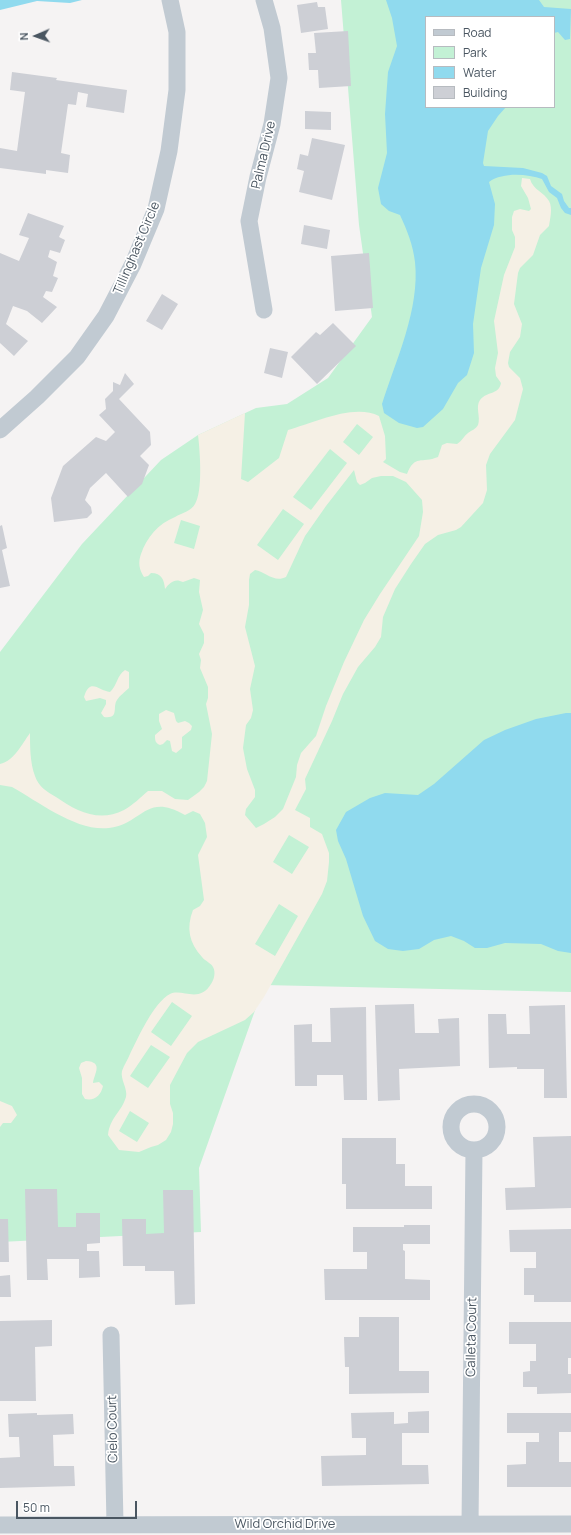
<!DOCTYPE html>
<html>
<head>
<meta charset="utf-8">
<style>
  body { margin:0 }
  #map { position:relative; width:571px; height:1535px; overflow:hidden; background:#f5f3f3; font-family:Manrope,sans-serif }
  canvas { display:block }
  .legend { position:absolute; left:425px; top:16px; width:130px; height:92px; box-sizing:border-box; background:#fff; border:1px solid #b7bbc0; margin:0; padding:5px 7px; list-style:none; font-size:12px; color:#4a5661 }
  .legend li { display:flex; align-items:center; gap:8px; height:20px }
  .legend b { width:20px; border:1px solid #b7bbc0 }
  .north { position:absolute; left:16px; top:16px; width:40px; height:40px; -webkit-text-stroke:3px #fff; paint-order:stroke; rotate:268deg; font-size:11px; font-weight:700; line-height:16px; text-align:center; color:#4a5661 }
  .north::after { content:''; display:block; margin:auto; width:14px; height:18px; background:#4a5661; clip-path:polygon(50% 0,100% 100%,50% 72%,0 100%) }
  .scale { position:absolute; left:16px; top:1501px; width:121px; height:18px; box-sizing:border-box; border:2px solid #4a5661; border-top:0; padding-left:5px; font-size:12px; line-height:14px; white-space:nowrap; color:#4a5661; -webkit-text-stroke:3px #fff; paint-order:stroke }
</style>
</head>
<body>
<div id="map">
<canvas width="571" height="1535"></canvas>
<ul class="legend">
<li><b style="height:5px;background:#c1cad2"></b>Road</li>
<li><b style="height:11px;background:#c3f1d5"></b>Park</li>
<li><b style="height:11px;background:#90daee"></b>Water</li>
<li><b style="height:11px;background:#cdcfd5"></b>Building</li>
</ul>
<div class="north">N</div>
<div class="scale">50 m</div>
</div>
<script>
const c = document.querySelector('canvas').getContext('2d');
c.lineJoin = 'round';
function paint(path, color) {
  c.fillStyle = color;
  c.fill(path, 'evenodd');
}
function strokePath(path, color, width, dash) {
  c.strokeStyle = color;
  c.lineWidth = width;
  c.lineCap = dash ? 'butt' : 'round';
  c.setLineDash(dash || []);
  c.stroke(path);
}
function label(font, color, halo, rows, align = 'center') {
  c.font = font + ' Manrope,sans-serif';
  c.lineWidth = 3.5;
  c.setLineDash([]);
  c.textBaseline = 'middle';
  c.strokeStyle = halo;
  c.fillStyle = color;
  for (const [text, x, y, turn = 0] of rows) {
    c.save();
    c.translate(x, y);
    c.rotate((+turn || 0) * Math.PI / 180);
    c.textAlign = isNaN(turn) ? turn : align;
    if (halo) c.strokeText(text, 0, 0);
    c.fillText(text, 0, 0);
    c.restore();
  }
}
const green = new Path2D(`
  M341,0H571V992L264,985L199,1168L201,1232L0,1242V652L82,544L161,460L198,435L256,408L287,404L328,378L372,317L359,225ZM426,17H554V107H426Z`);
const sand = new Path2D(`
  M522,178L530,179C533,190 544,192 549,201C553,208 550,219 549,226L540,235L533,255L520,268L518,273L514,304L522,324L520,337L510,352L508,363L509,367L520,378L523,389L515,420L490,454L486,465L487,490L483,503L461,527L456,530L438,535L425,544L411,564L395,589L383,617L381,637L375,647L358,667L343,694L332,721L305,779L306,789L295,810L310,818V827L322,834L329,853V862L327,881L322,894L264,997L254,1012L245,1020L198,1042L187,1053L170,1085V1104L173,1113V1124L171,1132L166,1140L158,1145L151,1147L139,1152L119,1150L108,1135C110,1117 121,1113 126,1097C128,1089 120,1079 122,1071C124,1065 128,1059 130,1054C138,1038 154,1002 170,994C182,988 199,1004 211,984C214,980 216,972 213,967C211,963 205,961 202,957C189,943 186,928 193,910L200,906L204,900L198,855L207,837L205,823L200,814L193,811L185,815C145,792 143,824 109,828C77,832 39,802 12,787L0,785V764C14,761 22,744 30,733C30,746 30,763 35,776C38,786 47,792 56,797C76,811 99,823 124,810C133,805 141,797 148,791H162L175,799L188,800L199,792L204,787L207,781L212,734L206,704L208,698V687L200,668L201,660L199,654L204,643V634L199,624L203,610L199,592L200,580L194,578L183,582C175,578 170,582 165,589C164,580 162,573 151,573L148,576L144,577C139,570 138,562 141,554C147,537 158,524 175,517C182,513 191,511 195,504C203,491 200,451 198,435L245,413L241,479L248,482L279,458L288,430C313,423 354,403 379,416L385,436L386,459L383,462L400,472L407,474C415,454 421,464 438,457L442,445L447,443L457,444C462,441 464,436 468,433C472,430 476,429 478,425C481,417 475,407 480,400C487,391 499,395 501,383L496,376L495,368L498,353L494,321L504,275L515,247V237L512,230V217L514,211L520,209L529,211L531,209L528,198L521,186ZM357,424L373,437L359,455L343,442ZM330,449L347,463L311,510L293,497ZM354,470L357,482L360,485L365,483L372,478L381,476H393L406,482L422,500L423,512L419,536L380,594L364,620L344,662L326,706L316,736L301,753L297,765L296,777L283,809L275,817L264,824L256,828L245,815L246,809L255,797V790L247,769L243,748L246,725L251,718L253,710L250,689L255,666L245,627L249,605V580L250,574L255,570C266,572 274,583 286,577L305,536L326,506ZM283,509L304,524L278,560L257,545ZM181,520L200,526L194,549L174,543ZM289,835L309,847L292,874L273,862ZM279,904L298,916L275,956L255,944ZM172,1002L192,1016L171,1046L151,1032ZM151,1045L170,1057L148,1088L130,1076ZM130,1111L149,1123L137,1142L119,1131Z
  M125,670L129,672V688C125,692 120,695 117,700C112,707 120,719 104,717L101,713L106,704V700L100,698L86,701L84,697C90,677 99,691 110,692C117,686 117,675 125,670Z
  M166,710L174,713L176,721L178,723L185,721L189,723L192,726L191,730L182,737V748L176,753L172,751L170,741L167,740L163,744L160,745C155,743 155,740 155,735L162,729L159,721V714Z
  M86,1061C104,1062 94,1074 93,1083L99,1082L103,1086C101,1095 95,1101 85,1099L82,1094V1078L79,1068L81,1063Z
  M0,1101L12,1106L17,1115L11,1123H3L0,1127Z`);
const water = new Path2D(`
  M0,0H82L70,3L37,1L0,10Z
  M386,0H539L544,7L571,9L570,39L565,40L558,32L554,33V17H426V107H506L498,116L488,131L483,163L484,166L523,168L542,173L547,176L551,186L562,194L564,201L569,208H571V215L565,213L561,208L557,198L549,192L542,179C527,174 503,172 489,182L495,204L494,225L481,268L473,324L474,353L467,375L458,383L443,409L423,427L417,428L399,423L384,413L382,404C396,360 420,309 415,262C413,245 407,230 400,215L389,211L381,204L378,188L387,153L385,114L388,72L397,46L392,18Z
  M566,713H571V953L558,951L541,944L505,943L487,948H475L464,941L451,936L434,940L419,949L403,951L388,949L375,941L363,916L346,859L338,841L336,830L346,812L370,798L385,793L418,795L434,784L484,740L505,730L536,719Z`);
const building = new Path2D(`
  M317,2L318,7H325L328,29L301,33L297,5Z
  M348,31L351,86L319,88L318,70H309L308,53H316L314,33Z
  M12,72L57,78L56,80L127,90L124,113L86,107L88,94L78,92L76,105L68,104L61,153L70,155L68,173L46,170V174L0,168V148L17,151L25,92L10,90Z
  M305,111L331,112V130L305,129Z
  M312,138L345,145L332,200L299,192L304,171L297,169L300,154L308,156Z
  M28,213L64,226L59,237L65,240L60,253L50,250L48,257L57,262L53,276L58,278L52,292L46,291L43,297L57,307L42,323L27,311L13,306L6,324L28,341L14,356L0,343V253L19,261L29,238L19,235Z
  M304,225L330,230L327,249L301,244Z
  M369,253L373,308L335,311L331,256Z
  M162,294L178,304L162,330L146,321Z
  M333,323L356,346L317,384L291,357L316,332L320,335Z
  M270,348L288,352L282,378L264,373Z
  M125,373L134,384L119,399L150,432L151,445L140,456L149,465L142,484L128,497L106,473L90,488L85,500L91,507L92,513L87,518L54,522L51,498L63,466L96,437L106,441L115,432L99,415L106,409L105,399L113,391V382L120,385Z
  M2,525L7,548L2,550L10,586L0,588V526Z
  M414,1004L415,1033H439L438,1019L459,1018L460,1066L399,1069L400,1100L378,1101L375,1005Z
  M565,1005L567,1098H544V1069H517V1067L489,1068L488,1014H506L507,1034H530L529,1006Z
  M366,1007L367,1100H344L343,1075H317V1086H295L294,1025L312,1024V1042H331L330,1008Z
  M571,1136V1208L506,1210L505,1188L535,1187L533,1137Z
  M342,1138H396V1164H405V1186H432V1209H346V1184H342Z
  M25,1189H57L58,1227H76V1213H100V1243L87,1244V1251H99L100,1277L79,1278V1259H47L48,1280H27Z
  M163,1190H193L195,1304L175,1305L174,1271H145V1266H123L122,1219H146V1234L164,1233Z
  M0,1219H8L9,1262H0Z
  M404,1225H430V1244H403V1250L405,1251V1279L430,1280V1300H325L324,1269H367V1252H353V1227H404Z
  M571,1229V1302H534V1295H524V1268H536V1252H510L509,1230Z
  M10,1275L11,1297H0V1276Z
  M359,1317H399V1371H429V1393L349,1394V1367H345L344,1337H359Z
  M52,1320V1346L35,1347L36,1401H0V1321Z
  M509,1322H571V1358H568V1374H571V1393L537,1394V1387H523V1372L530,1371V1361H536V1344H509Z
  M429,1411V1433H402V1465H428L429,1484L322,1486L321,1456L366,1455V1438H352L351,1413L394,1412V1424L408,1423V1412Z
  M37,1413V1415L73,1414L74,1434L53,1435L54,1466H74L75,1486L0,1488V1458L20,1457L19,1437H9L8,1414Z
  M507,1413H571V1432H559V1462H571V1487H507V1465L526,1464V1442H539V1433H507Z`);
const street = new Path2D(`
  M264,0L272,28L279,78L272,124L258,177L249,221L264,310
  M0,430L37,397L77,357L106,316L133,264L156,209L169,151L177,90V32L170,0
  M451 1127a23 23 0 1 1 46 0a23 23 0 1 1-46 0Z
  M111,1335L115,1524
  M470,1524L474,1150
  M0,1525L571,1524`);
const streetNames = [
  ["Palma Drive",264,155,-77],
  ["Tillinghast Circle",137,248,-67],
  ["Calleta Court",472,1337,-89],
  ["Cielo Court",113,1429,-91],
  ["Wild Orchid Drive",285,1524]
];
paint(green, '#c3f1d5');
paint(sand, '#f5f0e5');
paint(water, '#90daee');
paint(building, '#cdcfd5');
strokePath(street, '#c1cad2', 17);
label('13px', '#4a5661', '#fff', streetNames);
</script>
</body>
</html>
